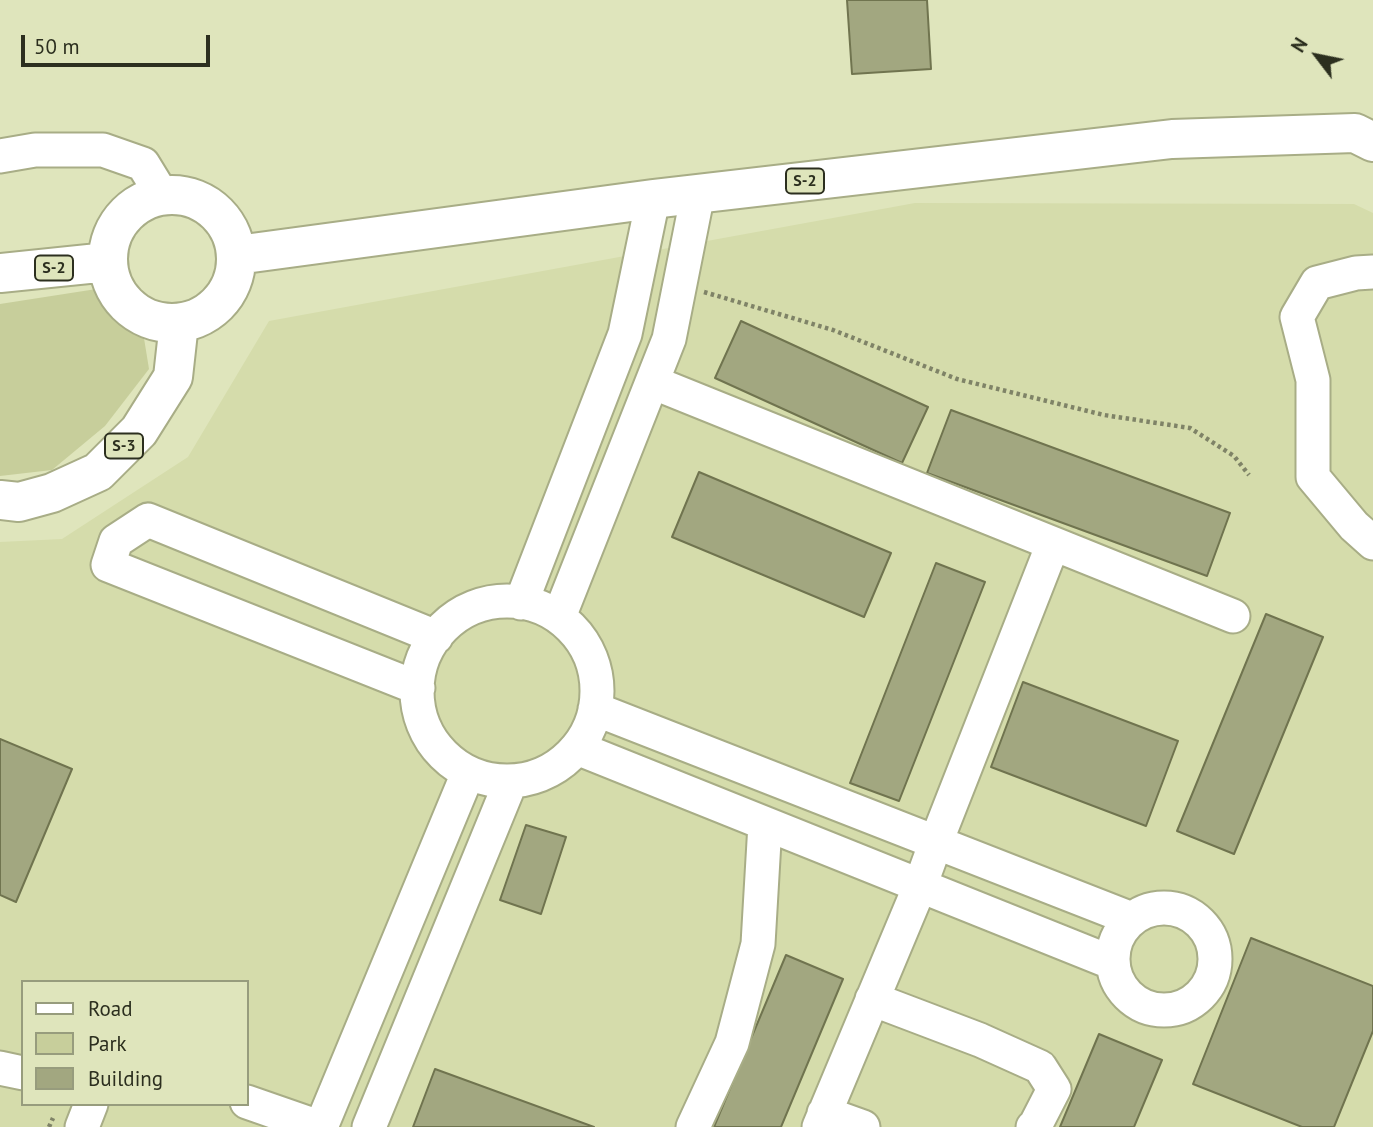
<!DOCTYPE html>
<html>
<head>
<meta charset="utf-8">
<style>
  body { margin:0 }
  #map { position:relative; width:1373px; height:1127px; overflow:hidden; background:#dfe5bc; font-family:"PT Sans",sans-serif }
  canvas { display:block }
  .legend { position:absolute; left:21px; top:980px; width:228px; height:126px; box-sizing:border-box; background:#dfe5bc; border:2px solid #979c7d; margin:0; padding:9px 12px; list-style:none; font-size:21px; color:#2c2f1f }
  .legend li { display:flex; align-items:center; gap:14px; height:35px }
  .legend b { width:35px; border:2px solid #979c7d }
  .north { position:absolute; left:1282px; top:21px; width:70px; height:70px; -webkit-text-stroke:5px #dfe5bc; paint-order:stroke; rotate:302deg; font-size:19px; font-weight:700; line-height:28px; text-align:center; color:#2c2f1f }
  .north::after { content:''; display:block; margin:auto; width:24px; height:32px; background:#2c2f1f; clip-path:polygon(50% 0,100% 100%,50% 72%,0 100%) }
  .scale { position:absolute; left:21px; top:35px; width:189px; height:32px; box-sizing:border-box; border:4px solid #2c2f1f; border-top:0; padding-left:9px; font-size:21px; line-height:24px; white-space:nowrap; color:#2c2f1f; -webkit-text-stroke:5px #dfe5bc; paint-order:stroke }
</style>
</head>
<body>
<div id="map">
<canvas width="1373" height="1127"></canvas>
<ul class="legend">
<li><b style="height:9px;background:#fff"></b>Road</li>
<li><b style="height:19px;background:#c7ce9b"></b>Park</li>
<li><b style="height:19px;background:#a2a780"></b>Building</li>
</ul>
<div class="north">N</div>
<div class="scale">50 m</div>
</div>
<script>
const c = document.querySelector('canvas').getContext('2d');
c.lineJoin = 'round';
function paint(path, color) {
  c.fillStyle = color;
  c.fill(path, 'evenodd');
}
function strokePath(path, color, width, dash) {
  c.strokeStyle = color;
  c.lineWidth = width;
  c.lineCap = dash ? 'butt' : 'round';
  c.setLineDash(dash || []);
  c.stroke(path);
}
function label(font, color, halo, rows, align = 'center') {
  c.font = font + ' "PT Sans",sans-serif';
  c.lineWidth = 5;
  c.setLineDash([]);
  c.textBaseline = 'middle';
  c.strokeStyle = halo;
  c.fillStyle = color;
  for (const [text, x, y, turn = 0] of rows) {
    c.save();
    c.translate(x, y);
    c.rotate((+turn || 0) * Math.PI / 180);
    c.textAlign = isNaN(turn) ? turn : align;
    if (halo) c.strokeText(text, 0, 0);
    c.fillText(text, 0, 0);
    c.restore();
  }
}
const built = new Path2D(`
  M915,203L1354,204L1373,213V1127H0V542L62,539L188,457L269,321ZM23,982H247V1104H23Z`);
const green = new Path2D(`
  M135,283L149,369L105,426L52,470L0,476V304Z`);
const building = new Path2D(`
  M847,0H927L931,69L852,74Z
  M741,321L928,407L902,463L715,378Z
  M951,410L1230,513L1207,576L927,473Z
  M699,472L891,553L864,617L672,537Z
  M936,563L985,582L899,801L850,783Z
  M1266,614L1323,637L1234,854L1177,831Z
  M1023,682L1178,741L1146,826L991,767Z
  M0,739L72,769L16,902L0,895Z
  M526,825L566,837L541,914L500,900Z
  M1251,938L1373,986V1031L1334,1127H1302L1193,1084Z
  M786,955L843,979L781,1127H714Z
  M1099,1034L1162,1060L1134,1127H1060Z
  M435,1069L594,1127H413Z`);
const path = new Path2D(`
  M704,292L833,330L957,379L1104,415L1190,428L1234,456L1249,475
  M49,1127L53,1118`);
const minor = new Path2D(`
  M0,156L35,150H103L143,164L162,195
  M1373,272L1356,273L1317,283L1297,317L1313,380V477L1354,526L1373,543
  M652,382L1233,616
  M417 691a90 90 0 1 1 180 0a90 90 0 1 1-180 0Z
  M521,603L625,334L653,199
  M559,617L669,339L698,193
  M418,688L108,565L116,541L148,520L436,637
  M595,709L1132,919
  M577,748L1113,963
  M1113 959a51 51 0 1 1 102 0a51 51 0 1 1-102 0Z
  M872,999L980,1040L1040,1067L1054,1089L1035,1126L1033,1127
  M0,1068L23,1073
  M247,1102L319,1127
  M824,1113L863,1127
  M82,1127L91,1104
  M321,1127L468,773
  M369,1127L511,781
  M693,1127L732,1043L758,944L765,824
  M819,1127L920,886L936,842L1053,544`);
const highway = new Path2D(`
  M108 259a64 64 0 1 1 128 0a64 64 0 1 1-128 0Z
  M237,255L653,199L1172,139L1355,133L1373,142
  M0,273L108,262
  M0,500L19,502L52,493L98,472L139,431L173,377L179,323`);
const shields = [
  [805,181,38],
  [54,268,38],
  [124,446,38]
];
const shieldNames = [
  ["S-2",805,181],
  ["S-2",54,268],
  ["S-3",124,446]
];
paint(built, '#d5dcab');
paint(green, '#c7ce9b');
paint(building, '#a2a780');
strokePath(building, '#70744f', 2);
strokePath(minor, '#a8ad86', 37);
strokePath(highway, '#a8ad86', 42);
strokePath(path, '#7f8367', 4.5, [3.5, 3.5]);
strokePath(minor, '#fff', 33);
strokePath(highway, '#fff', 38);
for (const [x, y, w] of shields) {
  const box = new Path2D();
  box.roundRect(x - w / 2, y - 12.5, w, 25, 5);
  c.fillStyle = '#dfe5bc';
  c.fill(box);
  strokePath(box, '#2c2f1f', 2);
}
label('bold 16px', '#2c2f1f', null, shieldNames);
</script>
</body>
</html>
